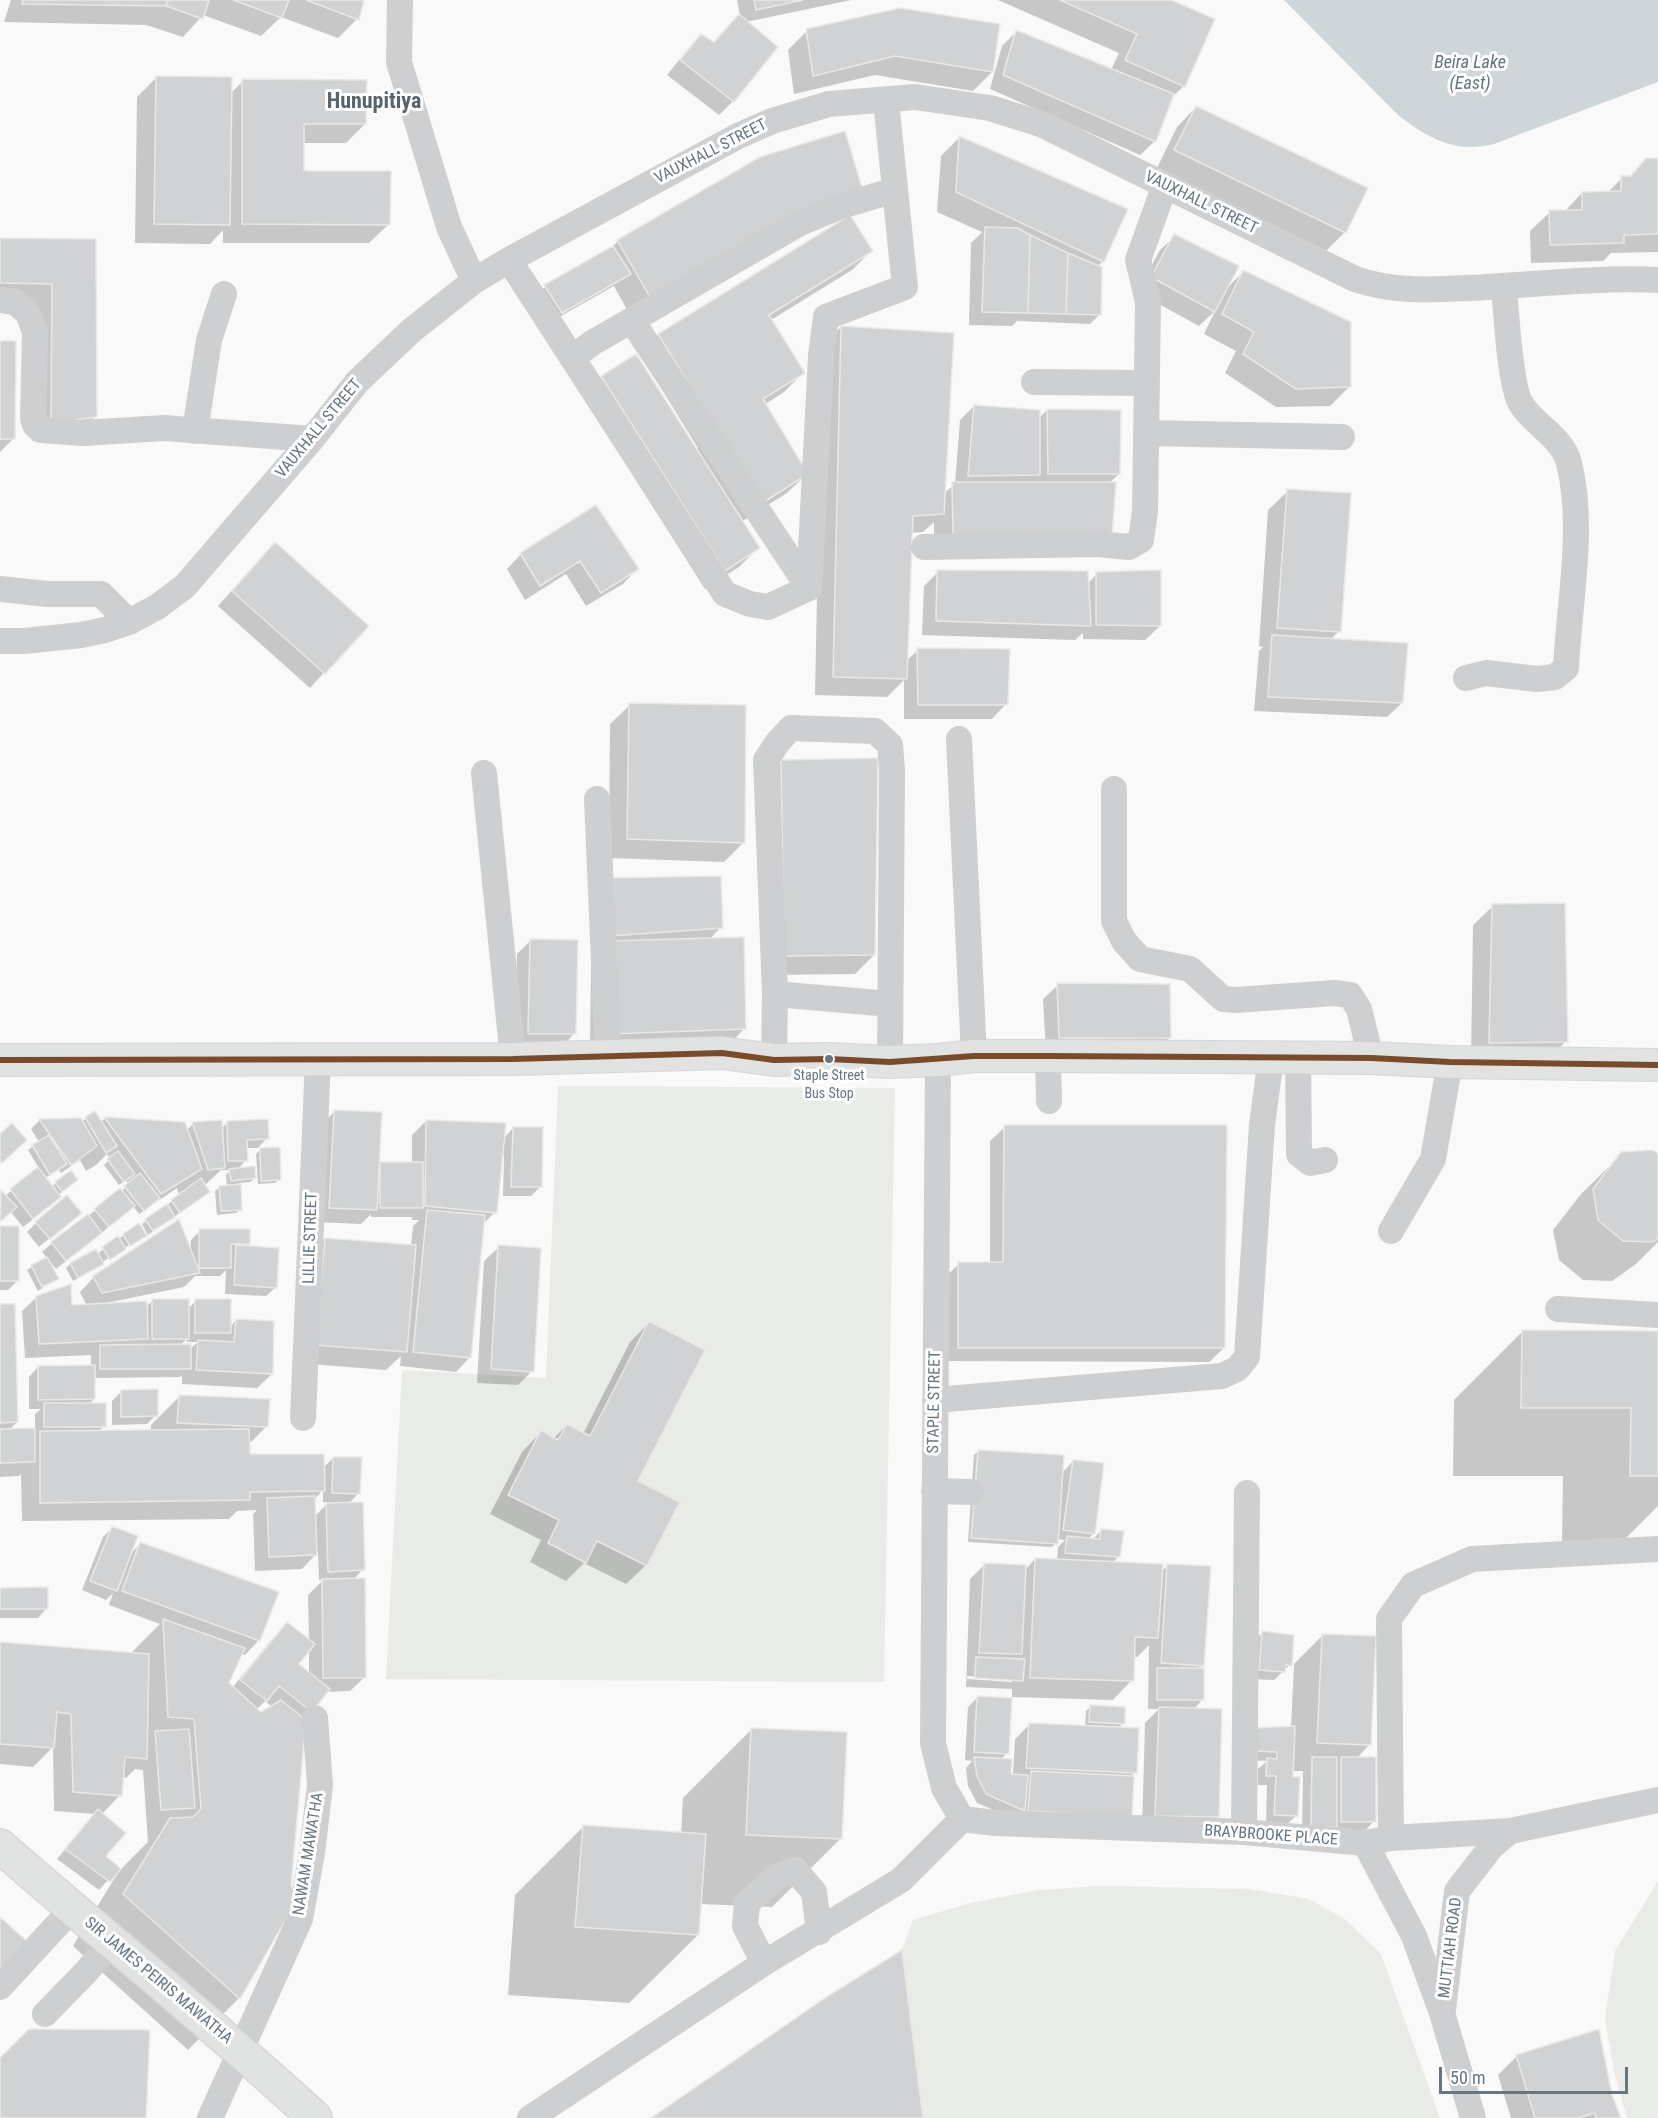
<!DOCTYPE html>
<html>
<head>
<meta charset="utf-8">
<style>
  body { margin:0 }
  #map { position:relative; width:1658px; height:2118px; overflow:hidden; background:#f9f9f9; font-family:"Roboto Condensed",sans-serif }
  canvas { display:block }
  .scale { position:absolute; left:1439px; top:2067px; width:189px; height:27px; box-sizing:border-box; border:3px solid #657683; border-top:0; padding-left:8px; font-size:18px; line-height:21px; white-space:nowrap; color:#657683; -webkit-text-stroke:4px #fff; paint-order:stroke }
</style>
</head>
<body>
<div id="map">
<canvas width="1658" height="2118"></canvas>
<div class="scale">50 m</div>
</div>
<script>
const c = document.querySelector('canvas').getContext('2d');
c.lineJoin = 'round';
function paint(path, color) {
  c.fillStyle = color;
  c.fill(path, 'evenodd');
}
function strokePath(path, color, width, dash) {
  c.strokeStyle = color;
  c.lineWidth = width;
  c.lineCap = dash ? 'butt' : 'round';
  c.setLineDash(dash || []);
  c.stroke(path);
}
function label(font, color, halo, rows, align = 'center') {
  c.font = font + ' "Roboto Condensed",sans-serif';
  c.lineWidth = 6;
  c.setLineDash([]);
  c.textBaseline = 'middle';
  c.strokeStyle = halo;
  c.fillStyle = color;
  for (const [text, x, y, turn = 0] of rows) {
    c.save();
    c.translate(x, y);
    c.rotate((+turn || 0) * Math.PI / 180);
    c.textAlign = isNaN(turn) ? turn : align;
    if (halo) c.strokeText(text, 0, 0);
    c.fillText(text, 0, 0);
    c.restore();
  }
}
const green = new Path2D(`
  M558,1086L895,1088L884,1682L386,1679L402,1370L546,1378Z
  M1658,1881V2118H1627L1614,2072L1605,2018L1615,1951Z
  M1101,1886L1249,1889L1309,1899L1346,1920L1381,1954L1440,2118H923L902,1950L913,1920L970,1903L1038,1890Z`);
const water = new Path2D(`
  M1284,0H1658V82L1494,144C1455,154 1428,138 1398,115Z`);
const shadow = new Path2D(`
  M11,0H362L357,19L338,38L281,17L261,36L203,15L183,37L146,25L4,22Z
  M737,0H851L746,22L733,101L719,115L667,75L687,50L701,36L713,44L740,15Z
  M998,0H1168L1184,86L1171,98L1155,141L1140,155L990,89L1002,46L1016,32L1111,70L1119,53Z
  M807,31L992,72L973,91L875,75L794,94L788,50Z
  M156,78L231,93L243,81L365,124L346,143H303L302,172L389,224L369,243H223V230L210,244L135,243L137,97Z
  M1196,107L1345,232L1326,251L1156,170L1177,127Z
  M960,137L1103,261L1097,267L1099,315L1090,324L1017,321L1012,326L969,325L971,243L982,232L937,212L941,156Z
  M1647,159H1658V252L1611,253L1603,261L1531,263L1530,231L1550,212H1564L1582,193H1607L1622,178H1628Z
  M1175,236L1227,288L1244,271L1349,387L1330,406L1276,407L1225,373L1236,351L1204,334L1215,311L1199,326L1137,292L1160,250Z
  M0,240H94L95,417L76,436L32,441L33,303L0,302Z
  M618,241H764L631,317L614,286L552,321L536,296L545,287L609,250Z
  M871,251L852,270L771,320L803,373L784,392L764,405L807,474L787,493L741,522L758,548L739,567L705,589L583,397L602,377L635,356L695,450L698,448L640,354L659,335Z
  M841,327L944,493L955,484L960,420L974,406L1038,419L1047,410L1119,474L1109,483L934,554V522L923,532L911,533L906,661L918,650L1006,704L992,719H904V680L887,697L815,695L822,346Z
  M0,342L14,438L0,452Z
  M1288,491L1339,631L1330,640L1402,703L1387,717L1254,711L1259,651L1263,647L1259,646L1268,510Z
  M596,507L637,569L623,584L586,606L566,574L525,600L507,569L521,554Z
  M261,558L367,626L310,688L218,606Z
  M938,572L1088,583L1097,574L1160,626L1145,640L1083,639V633L1075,640L922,635L924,586Z
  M630,705L743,843L724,862L609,858L610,724Z
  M782,761L874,955L855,974L765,975L762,780Z
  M594,894L721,927L709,940L745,1028L726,1048L590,1052L591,962L604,949Z
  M1493,906L1566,1041L1547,1061L1471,1062L1473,925Z
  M531,940L574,1034L560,1048H515L517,954Z
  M1058,985L1170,1037L1155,1052H1046L1043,999Z
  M334,1112L378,1166L381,1163L412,1164V1135L426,1121L503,1139L513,1128L540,1187L531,1196H503L504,1156H501L495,1212L483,1224L470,1357L456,1372L400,1366L401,1356L386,1370L297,1363L306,1258L325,1239L411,1246L413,1226L419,1220H412V1217H371V1214L361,1224L315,1222L320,1126Z
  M95,1113L101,1122L105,1118L184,1124L186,1131L193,1124L221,1129L227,1123L267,1138L258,1148H246V1160L237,1170L255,1178L250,1182L239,1183L241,1209L236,1213L217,1215L215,1191L220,1187H227L226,1175L231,1170H221L204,1186V1196L148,1235L142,1224L179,1196L177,1188L139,1214L133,1206L91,1242L56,1269L50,1262L49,1263L57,1278L38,1291L27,1270L47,1258L42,1252L52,1243L129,1185L126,1180L119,1185L104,1165L110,1159L107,1154L96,1165L86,1171L80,1160L61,1173L59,1170L45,1178L51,1187L56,1183L72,1184L58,1195L50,1206L23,1227L10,1211L0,1220V1193L5,1196L39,1168L28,1150L39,1142L31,1129L40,1120H80L81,1122Z
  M1005,1127L1224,1348L1209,1362L944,1361V1278L959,1264H990V1141Z
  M261,1149L280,1179L275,1183L258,1184L256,1154Z
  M1622,1154L1658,1156V1242L1636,1264L1612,1281L1583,1280L1559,1260L1553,1230L1581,1194Z
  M80,1213L39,1247L27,1232L36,1223Z
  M0,1228L17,1281L8,1290H0Z
  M200,1231L248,1243L244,1247L276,1287L266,1296L225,1294L226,1270L220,1276H195L184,1287L106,1303V1305L145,1308L153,1300L188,1309L196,1301L230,1327L236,1320L272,1374L257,1388L182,1384V1375L180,1377L93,1378L94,1399L88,1405L104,1426L98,1432L151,1431V1425L180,1396L266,1427L248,1445V1456L323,1468L333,1458L359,1493L348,1504L363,1569L353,1580L365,1677L350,1691L326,1692L302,1719L289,1886L295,1900L239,1998L188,2050L73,1946L119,1871L117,1870L99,1890L57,1859L95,1814L54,1811L53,1747L33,1767L0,1764V1643L130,1654L160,1624L109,1605L113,1593L106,1600L82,1590L103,1537L112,1528L130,1554L140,1544L259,1640L245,1655L241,1654L227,1683L232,1688L272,1639L287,1624L309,1642L308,1595L323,1580H319L318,1552L302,1569L255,1571L253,1514L257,1510L237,1511L229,1519L22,1521L21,1474L19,1476L0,1477V1306L17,1422L8,1431L35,1430V1414L41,1409H29V1377L38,1367H91V1355L25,1358L22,1311L37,1297L70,1306H87L80,1292L94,1277L190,1252L191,1240ZM191,1266H222V1269H191ZM187,1339V1342H198L189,1350L180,1345ZM323,1490V1502H329L314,1517V1500ZM309,1650V1674L297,1665ZM265,1701L272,1707L261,1714L256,1710ZM135,1769L143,1770L148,1842L120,1870L104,1857L102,1814L120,1795L122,1777L126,1778Z
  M124,1235H145L104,1261L98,1267L73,1281L66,1268L70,1264L97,1254Z
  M499,1247L532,1371L518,1385L477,1383L484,1261Z
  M649,1323L636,1482L646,1565L626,1584L584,1563L566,1581L530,1562L541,1540L490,1514L522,1452L541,1432L553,1439L567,1425L583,1434L630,1342Z
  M1522,1332H1658V1506L1620,1544H1562L1563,1476H1453L1454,1400Z
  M121,1392L156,1415L147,1424L112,1425V1401Z
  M978,1451L1062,1473L1073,1461L1094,1533L1088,1539L1092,1540L1101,1531L1119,1556L1112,1563L1161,1572L1168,1565L1203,1665L1199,1669L1202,1700L1193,1710L1217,1817L1203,1831L1142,1830L1145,1723L1159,1709H1148L1149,1645L1137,1657H1133L1132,1680L1113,1700L1012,1697V1689L966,1687L970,1579L984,1565L1025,1570L1035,1559L1057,1561L1058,1547L1065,1540L1057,1539L1056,1543L1052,1547L968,1542L974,1455ZM967,1676L1012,1679V1682L967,1679Z
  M0,1589L47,1608L38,1618H0Z
  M1262,1633L1290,1665L1274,1680L1251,1679L1253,1642Z
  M1322,1636L1370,1744L1356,1759L1374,1821L1365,1831L1302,1835L1303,1771H1292L1297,1815L1287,1824H1266L1267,1785H1258V1769L1267,1761L1244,1760L1291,1728L1294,1664Z
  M978,1697L1007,1753L1000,1760L1010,1775H1013L1015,1739L1029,1725L1085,1727L1086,1711L1091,1706L1123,1723L1117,1729L1135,1772L1130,1777V1816L1024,1815L1025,1809L1015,1819L977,1803L968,1786L966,1768L972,1761L965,1760L968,1707Z
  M751,1730L841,1838L772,1907L700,1904L698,1935L629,2003L508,1995L515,1895L583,1827L681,1834L683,1798Z
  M1517,2056L1619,2118H1511L1498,2075Z`);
const building = new Path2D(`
  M23,0H168L166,6L22,4Z
  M168,0H209L203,19L166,6Z
  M233,0H289L282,18Z
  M306,0H364L359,20Z
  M754,0H803L756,10Z
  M1060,0H1171L1215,19L1185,87L1125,60L1137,34Z
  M900,8L1000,24L993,72L895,56L813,76L806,29Z
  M739,14L778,47L734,102L680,60L701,34L714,42Z
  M1016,30L1174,94L1156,142L1003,75Z
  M156,76L232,77L230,225L154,224Z
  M242,79L367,80L366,124H304V171H391L390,225L242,224Z
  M1196,106L1368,188L1346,233L1174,150Z
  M845,131L865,198L651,299L617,240L760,157Z
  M959,136L1128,209L1104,262L956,192Z
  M1646,158H1658V234L1624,235V243L1550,245L1549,210H1582V192L1621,191V176H1631Z
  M850,215L873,251L769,315L805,373L763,399L808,474L762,503L658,334Z
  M985,227L1018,228L1030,235L1028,313L982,312Z
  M1174,234L1239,266L1215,312L1151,277Z
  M1030,235L1068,253L1066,314L1028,313Z
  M0,238L96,239L97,417L51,423L52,284L0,283Z
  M613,246L631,274L562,313L544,285Z
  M1068,253L1102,267L1101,315L1066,314Z
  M1243,270L1351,322V387L1296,389L1243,354L1254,332L1222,314Z
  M841,326L954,333L944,514L913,516L907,679L833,677Z
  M0,341H16L15,439H0Z
  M636,354L760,548L725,571L601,376Z
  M974,405L1040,410V475L968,476Z
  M1047,409L1121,410L1120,474H1048Z
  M952,482H1116L1112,536L953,535Z
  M1287,489L1351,493L1341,632L1277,628Z
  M596,505L639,569L601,593L580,561L540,586L520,553Z
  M275,542L369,626L325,674L232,591Z
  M937,570L1088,571L1091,626L936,621Z
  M1161,570V626L1096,625V572Z
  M1272,635L1408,643L1403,703L1268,697Z
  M917,648L1010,649L1008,705H918Z
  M629,703L746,705L745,843L627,839Z
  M878,758L875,955L784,956L781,760Z
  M721,876L723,928L609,936L608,878Z
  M1565,903L1568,1042L1489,1043L1492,904Z
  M744,937L746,1029L608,1034L609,941Z
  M530,939L578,940L576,1034H528Z
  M1057,983L1170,984L1171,1038H1059Z
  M334,1110L382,1112L377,1210L329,1208Z
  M95,1111L117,1146L106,1153L85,1117Z
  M104,1117L185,1122L202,1169L161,1194Z
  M81,1118L97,1146L71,1165L39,1119Z
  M268,1119L269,1139L247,1140L248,1161H228L227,1121Z
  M222,1120L225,1168L208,1170L192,1122Z
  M426,1120L506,1123L497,1213L425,1206Z
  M12,1123L27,1140L2,1163L0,1162V1134Z
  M1004,1125H1227L1225,1348H958V1262H1003Z
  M513,1127H543L542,1187H511Z
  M49,1135L67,1164L50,1175L32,1145Z
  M280,1147L281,1180L261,1181L260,1148Z
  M1653,1150L1658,1154V1238L1653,1242L1623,1241L1598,1220L1593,1189L1621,1152Z
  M118,1151L135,1174L124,1182L107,1159Z
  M380,1162H423V1208H380Z
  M255,1166L256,1178L231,1181L229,1169Z
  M38,1167L61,1197L33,1219L10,1189Z
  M71,1170L78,1180L62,1192L55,1182Z
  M140,1173L160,1198L144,1211L124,1186Z
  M201,1178L210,1192L180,1213L171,1200Z
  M241,1184L242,1210L221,1211L219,1186Z
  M120,1188L135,1206L109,1227L94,1209Z
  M1,1190L17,1207L1,1221L0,1219Z
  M67,1195L82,1213L50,1239L35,1222Z
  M167,1204L175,1217L153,1231L145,1219Z
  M427,1210L485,1215L471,1358L413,1352Z
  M88,1214L102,1233L66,1261L51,1242Z
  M179,1219L200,1273L102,1293L93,1276Z
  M139,1223L147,1236L130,1246L123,1234Z
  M0,1226H19V1281H0Z
  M199,1229H250V1244H231V1268H199Z
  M118,1236L126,1249L110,1260L102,1247Z
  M325,1238L416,1245L407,1352L315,1345Z
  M236,1245L279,1248L277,1288L234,1285Z
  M498,1245L541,1248L534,1372L491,1369Z
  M96,1249L104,1264L78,1278L70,1263Z
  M47,1257L59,1279L42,1287L31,1265Z
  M71,1284L72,1305L147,1301L148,1339L39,1344L36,1296Z
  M152,1299H189V1339H152Z
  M195,1299H231V1333H195Z
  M0,1304H15L18,1422L0,1423Z
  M236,1319L274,1321L273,1374L196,1370L198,1340L234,1342Z
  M649,1321L705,1350L638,1481L680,1502L647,1566L597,1541L586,1563L548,1543L559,1520L508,1495L541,1430L558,1440L567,1424L590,1436Z
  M1522,1330L1658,1331V1476H1630L1631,1408H1521Z
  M191,1344V1369H100V1345Z
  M95,1365V1399L38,1400V1366Z
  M158,1389V1416L121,1417V1390Z
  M179,1395L270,1399L268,1427L177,1423Z
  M44,1403H106V1427H44Z
  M35,1428V1462L0,1463V1429Z
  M249,1429L250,1454H324L325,1491L250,1492V1500L40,1503V1431Z
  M978,1450L1064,1455L1058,1544L971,1538Z
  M333,1457H362L360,1494L332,1493Z
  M1073,1460L1104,1463L1095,1534L1063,1530Z
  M315,1496L317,1555L269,1557L267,1498Z
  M363,1502L365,1570L328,1572L326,1503Z
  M112,1526L138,1536L117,1591L90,1581Z
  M1101,1529L1124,1531L1120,1557L1065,1553L1067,1536L1100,1539Z
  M140,1542L279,1592L260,1641L122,1591Z
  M1035,1558L1163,1564L1158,1638L1135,1637L1134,1681L1030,1678Z
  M984,1563L1026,1565L1022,1654L979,1653Z
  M1167,1564L1211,1566L1204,1666L1161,1663Z
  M365,1578L366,1678H323L322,1579Z
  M48,1587V1609H0V1588Z
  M163,1619L245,1648L229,1683L261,1712L281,1700L306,1720L291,1886L297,1900L240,1999L123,1894L170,1818L193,1817L201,1809L194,1719L168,1717Z
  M287,1622L315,1644L299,1664L330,1689L312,1712L279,1686L267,1701L240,1680Z
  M1262,1631L1294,1635L1292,1666L1286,1665L1285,1672L1259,1670Z
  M1322,1634L1376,1636L1371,1745L1317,1743Z
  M0,1642L149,1654L147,1759L125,1757L122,1796L73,1792L71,1714L57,1712L54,1748L0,1744Z
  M976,1657L1025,1659L1023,1681L975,1678Z
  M1157,1668H1204V1700H1157Z
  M977,1696L1012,1698L1009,1754L974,1752Z
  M1090,1705L1125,1707V1724L1089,1722Z
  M1159,1707L1222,1709L1219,1817L1155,1816Z
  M1029,1723L1139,1728L1137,1773L1026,1768Z
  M1295,1726L1293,1777H1300L1298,1816L1274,1815L1276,1776H1266L1267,1758L1277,1759V1752L1253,1751L1254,1728Z
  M751,1728L847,1732L842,1839L746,1835Z
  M189,1729L195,1808L161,1810L155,1731Z
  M974,1757L1012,1759L1011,1774L1028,1775L1025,1811L986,1794L977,1776Z
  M1312,1757H1337V1827H1311Z
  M1341,1757H1376V1822H1341Z
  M1031,1771L1134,1776L1132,1817L1028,1811Z
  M98,1809L126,1833L106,1856L121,1869L110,1882L65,1849Z
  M583,1825L706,1834L699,1935L575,1927Z
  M0,1917L28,1942L0,1970Z
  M902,1950L923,2118H651L825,1998Z
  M29,2029L150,2030L146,2118H0V2058Z
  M1599,2029L1612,2095L1621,2118H1596L1595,2113L1577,2118H1535L1516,2055Z`);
const minor = new Path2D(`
  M400,0L399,62L449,227L474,281
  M509,260L725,594L750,604L768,607L809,588L632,321
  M0,300L15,302L28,313L35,332L33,418L35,425L41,430L83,433L164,428L312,439
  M574,357L592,343L800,223L841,206L895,190
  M1034,382L1146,383
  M195,431L209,340L224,294
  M1146,433L1342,437
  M924,547L1098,544L1129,547L1141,540L1145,511L1148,302L1138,260L1165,185
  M809,588L821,356L826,317L905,287L886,101
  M0,589L47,594H101L129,622
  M0,641H24L81,635L105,630L129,622L157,607L185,586L312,439L357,382L412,330L474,281L509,260L738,136L772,121L829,104L915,97L990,108L1041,124L1355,279C1393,292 1429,290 1469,288C1532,285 1595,277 1658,280
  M1466,678L1486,673L1537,679L1555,677L1566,668C1569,603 1585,527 1569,463C1563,438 1534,425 1521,404C1510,387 1506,310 1504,286
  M959,739L974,1056
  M484,773L513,1059
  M1114,789V921L1124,941L1140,959L1190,969L1223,999L1236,1000L1334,993L1350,995L1359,1009L1371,1058
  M597,799L608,1057
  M775,994L890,1004
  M1048,1056L1049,1101
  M1298,1058L1299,1154L1310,1163L1325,1160
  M774,1060L775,994L766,760L778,742L791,728L875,731L890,745L892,770L890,1062
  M938,1060L933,1743L944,1788L962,1819L995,1823L1244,1832L1365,1843L1391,1838L1510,1831L1658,1800
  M1391,1231L1433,1159L1450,1062
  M1558,1309L1658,1315
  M935,1400L1222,1376L1237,1369L1247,1357L1262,1125L1271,1058
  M303,1418L318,1058
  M934,1491L971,1492
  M1244,1832L1247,1493
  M1391,1838L1389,1619L1413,1585L1472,1559L1658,1549
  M1365,1843L1414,1936L1442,2013L1473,2118
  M764,1963L745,1926L747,1903L778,1876L795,1870L814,1892L819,1932
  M0,1987L72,1909
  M1443,2010L1457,1891L1492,1846L1510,1831
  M45,2014L86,1972L111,1942
  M210,2118L300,1919L312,1853L320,1785L315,1718
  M530,2118L764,1963L901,1880L962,1819`);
const major = new Path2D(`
  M0,1060L513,1059L722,1053L774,1060L829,1059L890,1062L938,1060L974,1056H1048L1371,1058L1450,1062L1658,1065`);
const highway = new Path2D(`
  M0,1846C104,1937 213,2024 315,2118`);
const bus1 = new Path2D(`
  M0,1060L513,1059L722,1053L774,1060L829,1059L890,1062L974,1056H1048L1371,1058L1450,1062L1658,1065`);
const markers = [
  [829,1059,5,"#657683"]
];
const busNames = [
  ["Staple Street",829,1076],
  ["Bus Stop",829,1094]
];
const streetNames = [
  ["VAUXHALL STREET",711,152,-27],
  ["VAUXHALL STREET",1201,203,26],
  ["VAUXHALL STREET",319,429,-50],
  ["LILLIE STREET",311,1238,-88],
  ["STAPLE STREET",935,1402,-89],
  ["BRAYBROOKE PLACE",1271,1836,4],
  ["NAWAM MAWATHA",309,1854,-81],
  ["MUTTIAH ROAD",1451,1948,-83],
  ["SIR JAMES PEIRIS MAWATHA",158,1981,40]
];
const waterNames = [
  ["Beira Lake",1470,63],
  ["(East)",1470,84]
];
const districtNames = [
  ["Hunupitiya",374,102]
];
paint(green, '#e8ebe6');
paint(water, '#ced6d9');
paint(shadow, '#0003');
paint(building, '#d0d2d3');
strokePath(building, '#e8e8e8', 1.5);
strokePath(major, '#d5d6d7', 34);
strokePath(highway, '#d5d6d6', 36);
strokePath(minor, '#cecfd0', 26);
strokePath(major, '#e1e2e2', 32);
strokePath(highway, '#e1e2e2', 33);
strokePath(bus1, '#7a4b2a', 6);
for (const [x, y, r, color] of markers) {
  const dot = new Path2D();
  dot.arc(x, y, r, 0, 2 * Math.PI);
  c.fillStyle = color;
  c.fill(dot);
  strokePath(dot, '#fff', 2);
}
label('14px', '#657683', '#fff', busNames);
label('16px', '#657683', '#fff', streetNames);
label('italic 18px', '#60757c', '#fff', waterNames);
label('bold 22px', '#57646e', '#fff', districtNames);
</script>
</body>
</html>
